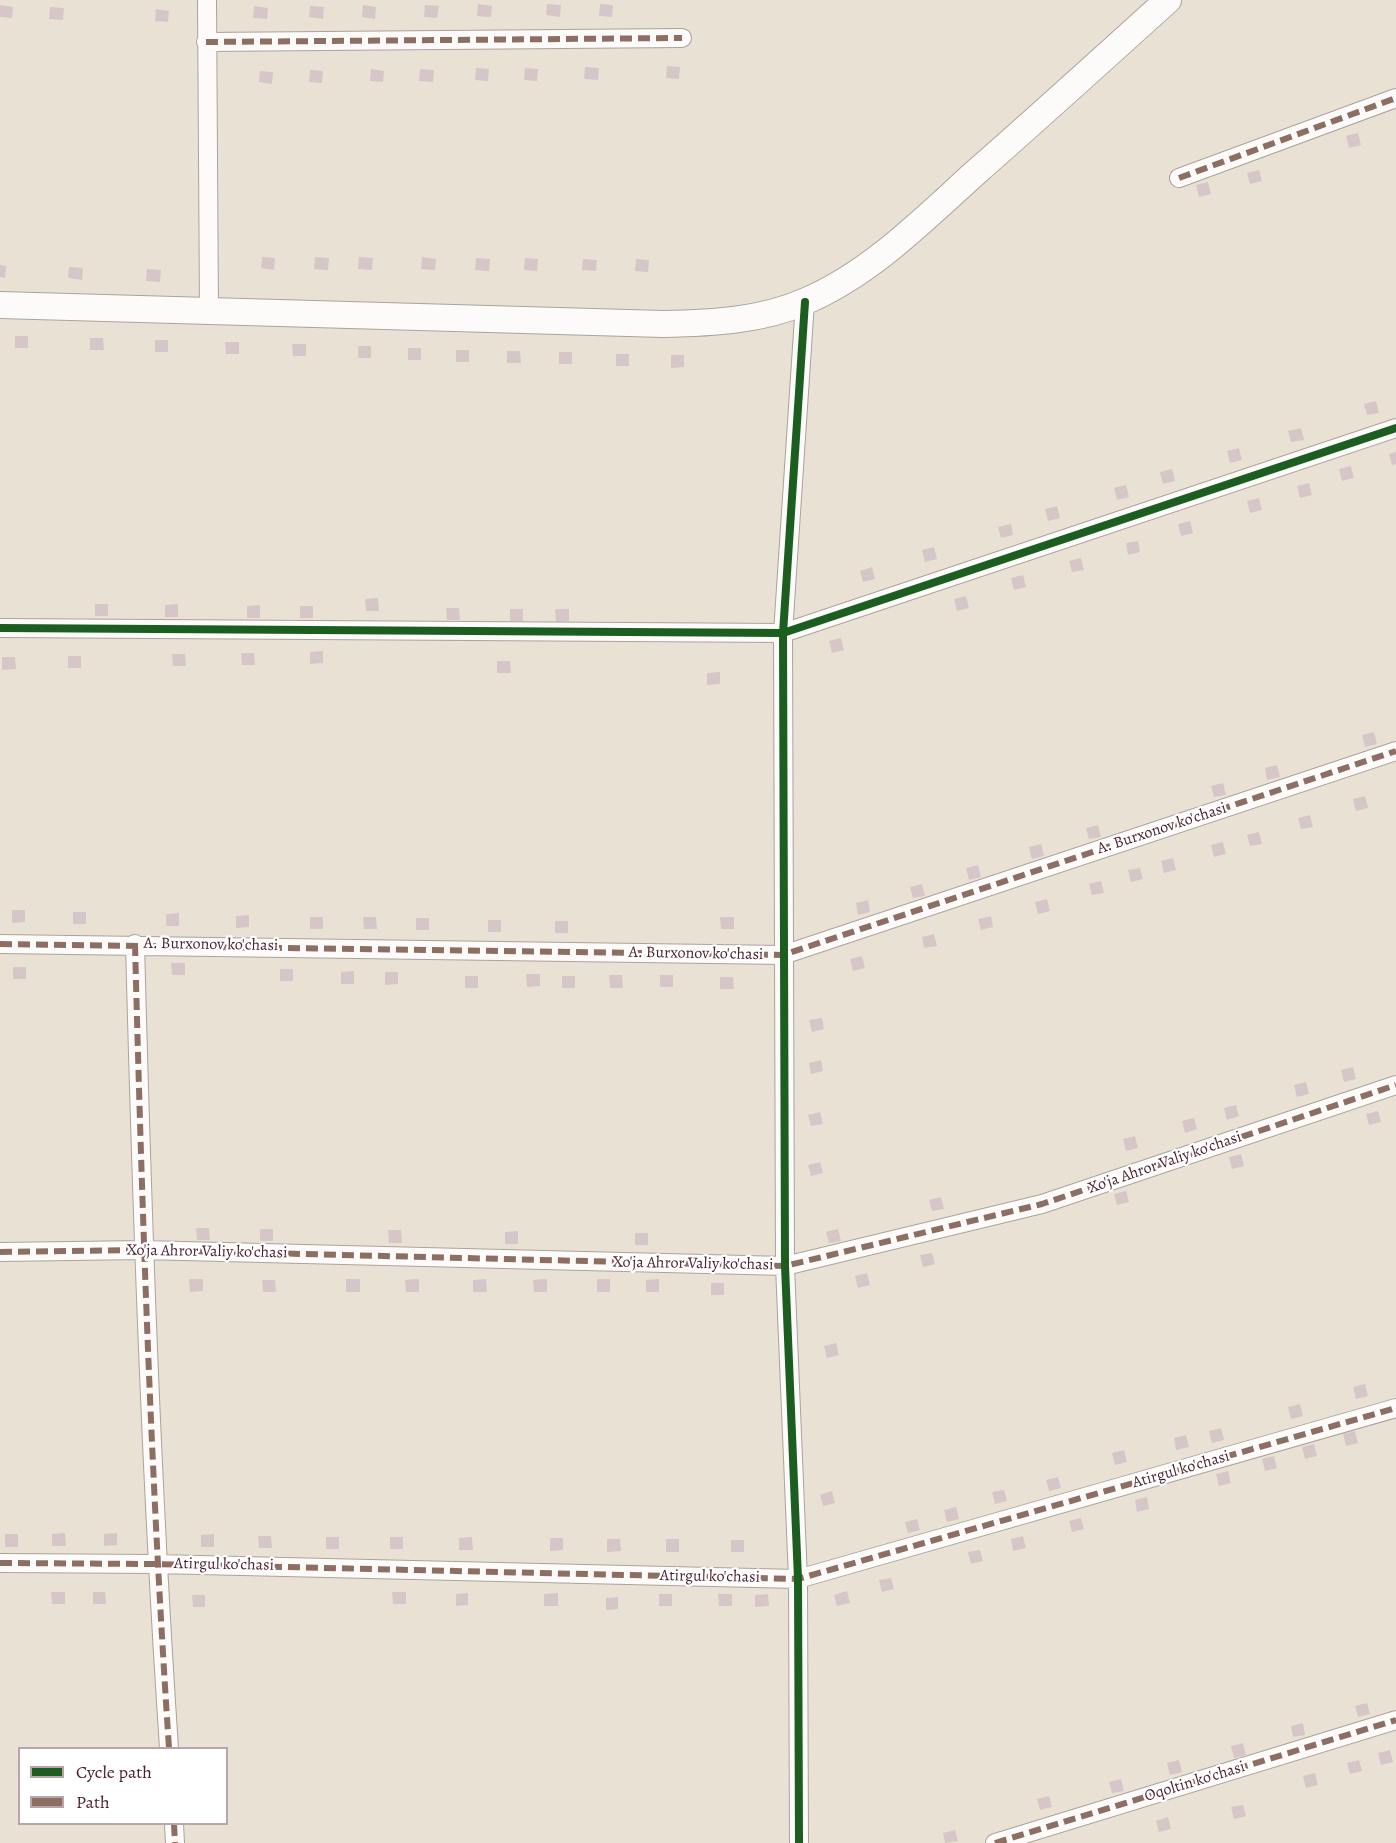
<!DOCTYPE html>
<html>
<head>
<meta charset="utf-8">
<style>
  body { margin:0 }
  #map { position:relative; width:1396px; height:1843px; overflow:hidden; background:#e9e2d4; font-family:Alegreya,serif }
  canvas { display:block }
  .legend { position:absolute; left:18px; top:1747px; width:210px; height:78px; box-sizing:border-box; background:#fff; border:2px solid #b7a5aa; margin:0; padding:8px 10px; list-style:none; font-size:18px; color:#4a1f2b }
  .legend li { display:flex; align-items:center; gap:12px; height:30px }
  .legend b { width:30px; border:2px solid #b7a5aa }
</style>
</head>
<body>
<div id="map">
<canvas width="1396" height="1843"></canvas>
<ul class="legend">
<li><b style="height:8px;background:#1b5e20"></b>Cycle path</li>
<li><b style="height:8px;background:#8d6e63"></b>Path</li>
</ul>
</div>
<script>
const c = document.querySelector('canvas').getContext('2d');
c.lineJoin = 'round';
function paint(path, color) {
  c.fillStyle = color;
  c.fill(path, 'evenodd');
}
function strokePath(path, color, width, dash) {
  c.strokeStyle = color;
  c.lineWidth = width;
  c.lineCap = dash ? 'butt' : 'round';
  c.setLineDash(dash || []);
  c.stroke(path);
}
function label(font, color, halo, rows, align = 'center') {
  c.font = font + ' Alegreya,serif';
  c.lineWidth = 4.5;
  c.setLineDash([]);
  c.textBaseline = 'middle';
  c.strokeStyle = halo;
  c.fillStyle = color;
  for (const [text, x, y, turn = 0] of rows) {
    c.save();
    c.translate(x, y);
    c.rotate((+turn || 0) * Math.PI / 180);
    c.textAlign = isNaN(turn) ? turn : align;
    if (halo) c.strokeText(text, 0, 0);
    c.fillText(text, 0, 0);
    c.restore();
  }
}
const building = new Path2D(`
  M478,4L492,6L491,17L477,16Z
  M547,4L561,5L560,17L546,15Z
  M600,4L613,5L612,17L599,16Z
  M0,5L13,7L12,18L0,17Z
  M363,5L376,7L375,19L362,17Z
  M425,5L439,6L437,18L424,17Z
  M254,6L268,8L267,19L253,18Z
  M310,6L324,7L323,19L309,17Z
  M50,7L64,8L63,20L49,19Z
  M156,9L169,11L168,22L155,21Z
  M667,66L680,67L679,79L666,78Z
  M585,67L599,68L598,80L584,79Z
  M476,68L489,69L488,81L475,80Z
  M525,68L538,69L537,81L524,80Z
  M371,69L384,71L383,82L370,81Z
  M420,69L434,70L433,82L419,81Z
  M310,70L323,71L322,83L309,82Z
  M260,71L273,72L272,84L259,82Z
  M1358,133L1361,145L1349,148L1346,136Z
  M1259,170L1262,181L1250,184L1247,173Z
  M1208,182L1211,194L1199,197L1196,185Z
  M262,257L275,258L274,270L261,268Z
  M315,257L329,258L328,270L314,269Z
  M359,257L373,258L372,270L358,269Z
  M422,257L436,259L435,270L421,269Z
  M476,258L490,259L489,271L475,270Z
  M525,258L538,259L537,271L524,270Z
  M583,259L597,260L596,271L582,270Z
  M636,259L649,260L648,272L635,271Z
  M0,265L6,266L5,278L0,277Z
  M69,267L83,268L82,280L68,278Z
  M147,269L161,270L160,282L146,281Z
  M15,336H28V348H15Z
  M90,338H103L104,350H90Z
  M155,340H168V352H155Z
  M225,342H239V354H226Z
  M292,344H306V356H293Z
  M358,346H371V358H358Z
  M408,348H421V360H408Z
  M456,350H469V362H456Z
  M507,351H520L521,363H507Z
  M559,352H572V364H559Z
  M616,354H629V366H616Z
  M671,355H684V367L671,368Z
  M1376,401L1379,413L1367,415L1364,404Z
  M1301,428L1304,440L1291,442L1288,431Z
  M1239,448L1242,460L1230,463L1227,451Z
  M1396,452V464L1392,465L1389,454Z
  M1351,466L1354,478L1342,481L1339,469Z
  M1172,469L1175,481L1163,484L1160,472Z
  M1309,483L1312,495L1300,498L1297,486Z
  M1126,485L1129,497L1117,500L1114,488Z
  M1259,498L1262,510L1250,513L1247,501Z
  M1057,506L1060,518L1048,521L1045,509Z
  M1190,521L1193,533L1181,536L1178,524Z
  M1011,524L1013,535L1001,538L998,527Z
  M1138,541L1140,552L1128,555L1126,543Z
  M934,547L937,559L925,562L922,550Z
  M1081,558L1084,570L1072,572L1069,561Z
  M872,567L875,579L863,582L860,571Z
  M1023,575L1026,587L1014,590L1011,578Z
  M966,596L969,608L957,611L954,599Z
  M378,598L379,611H366L365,599Z
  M95,604H108V616H95Z
  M178,604V617H165V605Z
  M260,605V618H247V606Z
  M300,606H313V618H300Z
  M446,608H459L460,620H447Z
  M510,609H523V621H510Z
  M555,609H569V621L556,622Z
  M841,638L844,650L832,653L829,641Z
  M323,651V663L310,664V652Z
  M241,653H254L255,665H242Z
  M172,654H185L186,666H173Z
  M68,656H81V668H68Z
  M2,657H15L16,669L2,670Z
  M497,661H510L511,673H497Z
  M720,672V684L707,685V673Z
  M1374,732L1377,744L1365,747L1362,735Z
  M1277,765L1280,777L1267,780L1265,768Z
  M1223,783L1226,795L1214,797L1211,786Z
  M1365,796L1368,808L1356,811L1353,799Z
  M1310,815L1313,827L1301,829L1298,818Z
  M1098,825L1101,837L1089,839L1086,828Z
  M1259,832L1262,844L1250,846L1247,835Z
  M1223,842L1226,854L1214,857L1211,845Z
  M1041,844L1044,856L1032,859L1029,847Z
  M1173,858L1176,870L1164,873L1161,861Z
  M978,865L981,877L969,880L966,868Z
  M1140,868L1143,879L1131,882L1128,870Z
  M1101,881L1104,893L1092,895L1089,884Z
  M922,884L925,896L913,898L910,887Z
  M1047,899L1050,911L1038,914L1035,902Z
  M868,900L870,912L858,915L856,903Z
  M12,910H25V922L12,923Z
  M73,912H86V924H73Z
  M179,913V926H166V914Z
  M249,915V927L236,928V916Z
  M991,916L993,927L981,930L978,919Z
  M310,917H323V929H310Z
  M363,917H376L377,929H364Z
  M720,917H734V929H721Z
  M416,918H429V930H416Z
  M488,920H501V932H488Z
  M555,921H568V933H555Z
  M934,934L937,946L924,948L922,937Z
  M862,956L865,968L853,971L850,959Z
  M171,963H185V975H172Z
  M13,967H26V979H13Z
  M280,969H293V981H280Z
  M354,971V984H341V972Z
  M385,972H398V984L385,985Z
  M526,974H540V986L527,987Z
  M609,975H622L623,988H610Z
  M660,975H673V987H660Z
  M465,976H478V988H465Z
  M562,976H575V988H562Z
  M720,977H733L734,989H720Z
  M822,1018L824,1029L812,1032L809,1020Z
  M821,1060L823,1071L811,1074L809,1063Z
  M1353,1067L1356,1079L1344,1082L1341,1070Z
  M1306,1082L1309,1094L1297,1097L1294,1085Z
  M1236,1105L1239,1116L1227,1120L1224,1108Z
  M1378,1111L1381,1122L1369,1125L1366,1114Z
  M820,1112L823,1124L811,1126L808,1115Z
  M1194,1118L1197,1129L1185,1133L1182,1121Z
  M1135,1136L1138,1148L1126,1151L1123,1139Z
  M1241,1154L1244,1166L1232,1169L1229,1157Z
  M820,1162L823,1173L811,1176L808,1165Z
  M1126,1191L1129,1202L1117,1205L1114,1194Z
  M941,1197L944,1209L932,1211L929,1200Z
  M196,1228H209L210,1240H197Z
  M260,1229H273V1241H260Z
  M838,1229L841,1241L829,1243L826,1232Z
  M388,1230H401L402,1243H389Z
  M518,1231V1244H505V1232Z
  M635,1233H648V1245H635Z
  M932,1253L935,1264L923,1267L920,1255Z
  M867,1273L870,1285L858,1288L855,1276Z
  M189,1279H203V1291L190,1292Z
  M346,1279H360V1292H346Z
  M419,1279V1292H406L405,1280Z
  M486,1279L487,1292H473V1280Z
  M547,1279V1292H534L533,1280Z
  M597,1279H610V1292H597Z
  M659,1279V1292H646V1280Z
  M262,1280H275L276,1292H263Z
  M711,1283H724V1295H711Z
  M836,1343L839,1355L827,1358L824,1346Z
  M1365,1384L1368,1396L1356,1399L1353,1387Z
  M1300,1404L1303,1416L1291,1419L1288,1407Z
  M1221,1428L1224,1440L1212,1443L1209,1431Z
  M1355,1431L1358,1443L1346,1446L1343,1434Z
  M1186,1435L1189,1447L1176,1450L1174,1438Z
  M1314,1444L1317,1456L1305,1459L1302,1447Z
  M1124,1450L1127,1462L1115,1465L1112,1453Z
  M1274,1456L1277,1468L1265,1471L1262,1459Z
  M1228,1471L1231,1483L1219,1486L1216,1474Z
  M1058,1477L1061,1488L1049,1491L1046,1480Z
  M1004,1490L1007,1501L995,1504L992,1492Z
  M832,1491L835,1503L823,1506L820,1495Z
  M1147,1497L1149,1509L1137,1512L1135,1500Z
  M956,1507L959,1519L947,1522L944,1510Z
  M1081,1518L1084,1529L1072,1532L1069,1521Z
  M917,1519L920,1530L908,1533L905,1522Z
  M65,1533L66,1546H52V1534Z
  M117,1533V1545L104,1546V1534Z
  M5,1534H18V1547H5Z
  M214,1534V1547H201V1535Z
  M258,1536H271L272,1548H259Z
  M1023,1536L1026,1548L1013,1551L1011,1539Z
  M326,1537H339V1549H326Z
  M390,1537H403V1549H390Z
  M472,1537L473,1550H459V1538Z
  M550,1538H563V1550L550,1551Z
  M607,1539H620L621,1551L607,1552Z
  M666,1539H679V1552H666Z
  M731,1540H744V1552H731Z
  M980,1550L983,1561L971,1564L968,1552Z
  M891,1578L894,1589L882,1592L879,1580Z
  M847,1591L850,1603L837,1606L834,1595Z
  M51,1592H65V1604H52Z
  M93,1592H105L106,1604H93Z
  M392,1592H406V1604H393Z
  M468,1593V1605L456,1606V1594Z
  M558,1593V1606H544V1594Z
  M659,1594H672V1606H659Z
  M718,1594H732V1606H719Z
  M768,1594L769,1606L755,1607V1595Z
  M192,1595H205V1607H193Z
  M618,1597V1609L606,1610V1598Z
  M1367,1703L1370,1714L1358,1717L1355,1706Z
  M1303,1723L1305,1735L1293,1737L1291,1726Z
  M1243,1743L1246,1755L1234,1758L1231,1746Z
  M1390,1750L1393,1762L1381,1765L1378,1753Z
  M1179,1760L1182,1772L1170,1775L1167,1763Z
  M1359,1760L1362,1771L1350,1774L1347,1763Z
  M1315,1773L1318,1785L1306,1788L1303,1776Z
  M1121,1779L1124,1791L1112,1793L1109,1782Z
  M1049,1796L1052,1807L1040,1810L1037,1799Z
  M1243,1805L1246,1816L1234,1819L1231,1807Z
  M1168,1817L1171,1829L1159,1832L1156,1821Z
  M955,1830L958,1841L945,1843L943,1833Z`);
const minor = new Path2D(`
  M207,0L209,312
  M206,42L682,38
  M1179,178L1396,98
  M0,628L783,633L1396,428
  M0,944L783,955L1396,751
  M135,944C142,1212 151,1480 169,1748
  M0,1252L143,1250L785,1266L1042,1204L1396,1085
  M0,1563L156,1564L798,1579L1396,1408
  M174,1824L175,1843
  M799,1843L798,1579L785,1266L783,633L805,302
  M995,1843L1396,1720`);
const secondary = new Path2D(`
  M0,305L663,324C711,323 761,321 806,301C871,273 923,220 975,173C1040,116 1104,58 1168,0`);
const quiet = new Path2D(`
  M206,42L682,38
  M1179,178L1396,98
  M0,944L783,955L1396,751
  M135,944C142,1212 151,1480 169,1748
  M0,1252L143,1250L785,1266L1042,1204L1396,1085
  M0,1563L156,1564L798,1579L1396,1408
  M174,1824L175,1843
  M995,1843L1396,1720`);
const cycleway = new Path2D(`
  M0,628L783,633L1396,428
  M799,1843L798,1579L785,1266L783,633L805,302`);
const streetNames = [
  ["A. Burxonov ko'chasi",1162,829,-18],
  ["A. Burxonov ko'chasi",211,945,1],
  ["A. Burxonov ko'chasi",696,954,1],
  ["Xo'ja Ahror Valiy ko'chasi",1165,1163,-19],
  ["Xo'ja Ahror Valiy ko'chasi",207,1252,1],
  ["Xo'ja Ahror Valiy ko'chasi",693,1264,1],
  ["Atirgul ko'chasi",1181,1470,-16],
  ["Atirgul ko'chasi",224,1565,1],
  ["Atirgul ko'chasi",710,1577,1],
  ["Oqoltin ko'chasi",1195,1782,-17]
];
paint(building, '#d6c6c8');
strokePath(minor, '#aca29c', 20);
strokePath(secondary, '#aca29c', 28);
strokePath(minor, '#fcfbf9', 18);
strokePath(secondary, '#fcfbf9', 26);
strokePath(quiet, '#8d6e63', 6, [12, 6]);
strokePath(cycleway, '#1b5e20', 8);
label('16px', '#4a1f2b', '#fff', streetNames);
</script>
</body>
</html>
